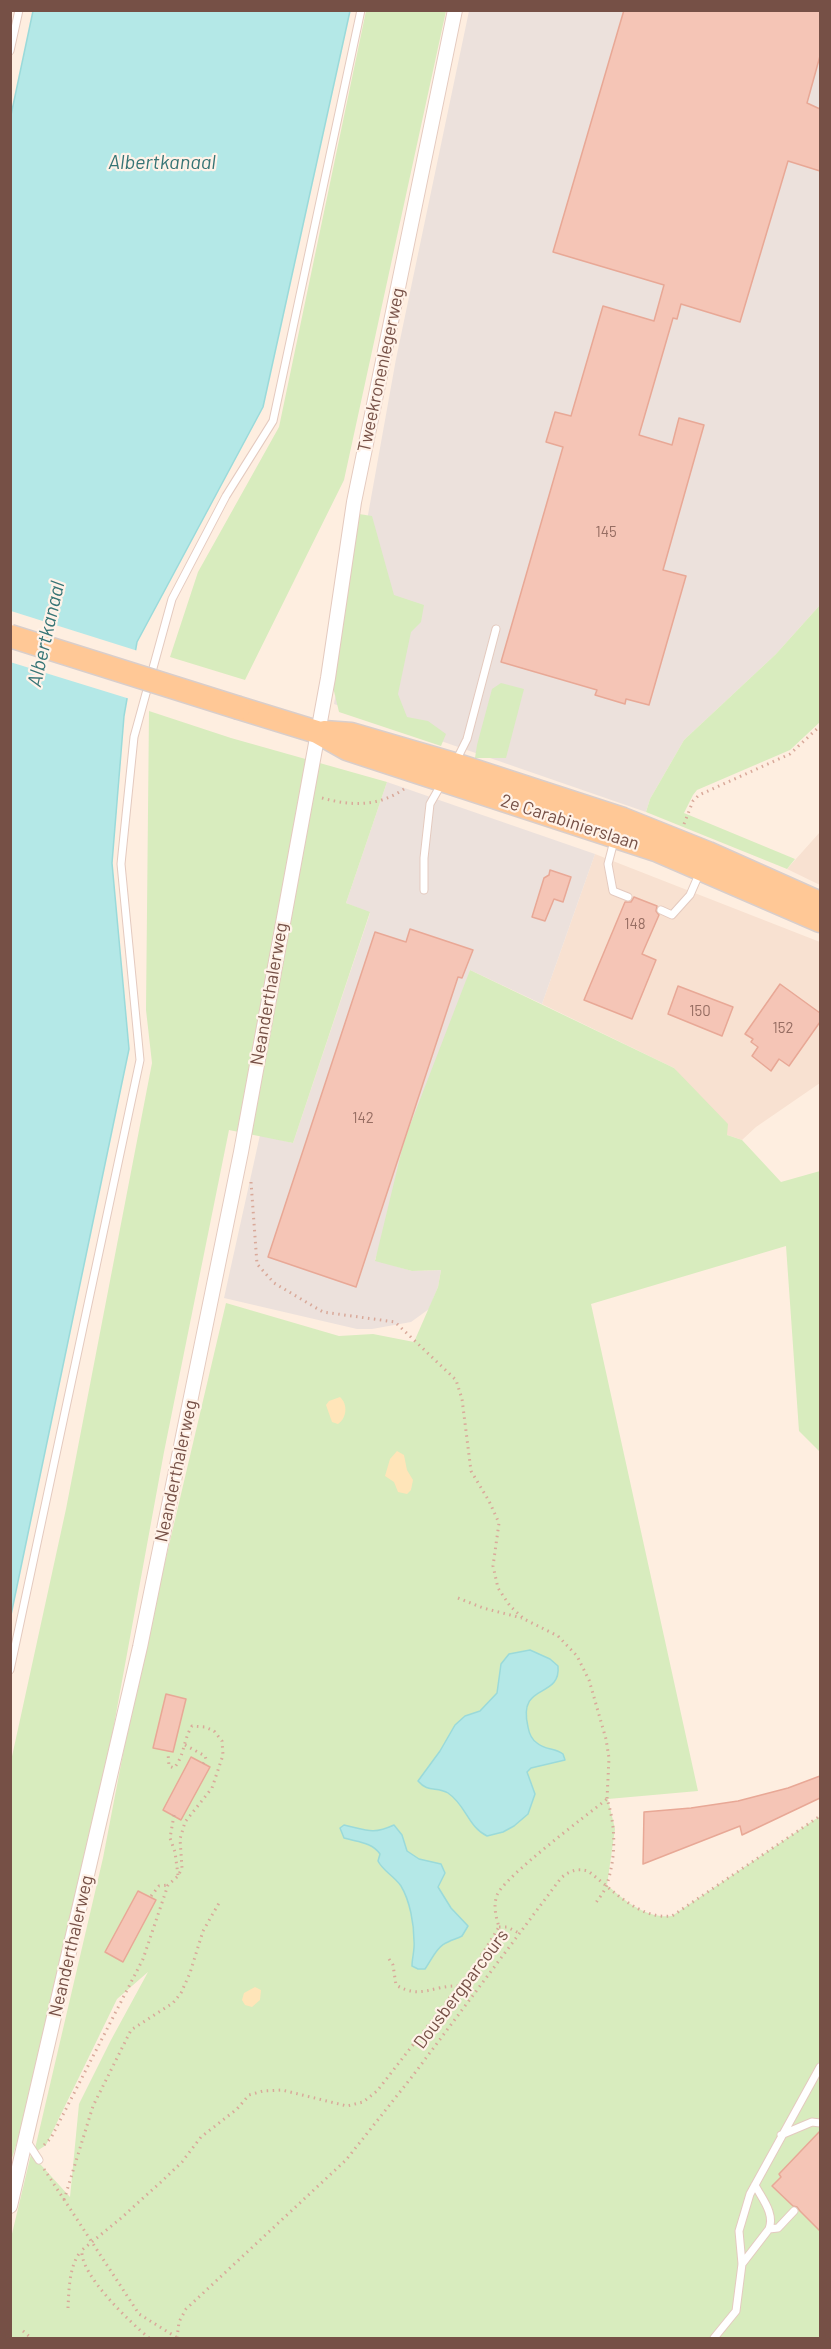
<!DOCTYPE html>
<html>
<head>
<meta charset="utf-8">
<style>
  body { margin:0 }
  #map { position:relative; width:831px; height:2349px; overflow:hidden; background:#feeee0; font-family:Barlow,sans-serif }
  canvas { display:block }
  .frame { position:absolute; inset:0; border:12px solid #765046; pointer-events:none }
</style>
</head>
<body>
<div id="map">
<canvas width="831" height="2349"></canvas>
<div class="frame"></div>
</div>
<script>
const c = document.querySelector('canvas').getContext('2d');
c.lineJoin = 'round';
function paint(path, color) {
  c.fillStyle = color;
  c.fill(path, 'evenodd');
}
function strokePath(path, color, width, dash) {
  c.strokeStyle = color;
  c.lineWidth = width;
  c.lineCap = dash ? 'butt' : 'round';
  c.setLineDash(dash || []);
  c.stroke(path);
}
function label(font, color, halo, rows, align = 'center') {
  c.font = font + ' Barlow,sans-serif';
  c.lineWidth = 4.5;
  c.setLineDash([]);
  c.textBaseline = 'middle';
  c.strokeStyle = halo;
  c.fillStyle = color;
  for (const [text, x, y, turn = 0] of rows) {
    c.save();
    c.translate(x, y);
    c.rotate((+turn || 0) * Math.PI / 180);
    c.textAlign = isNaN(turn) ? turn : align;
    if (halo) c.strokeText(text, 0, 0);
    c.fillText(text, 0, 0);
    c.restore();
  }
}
const residential = new Path2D(`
  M820,832V885L787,869Z
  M595,854L820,942V1083L756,1127L742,1140L727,1135L674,1068L542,1004Z`);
const industrial = new Path2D(`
  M469,11H820V605L776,654L684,740L650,799L646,812L334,704L396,359Z
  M387,782L595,854L542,1004L470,970L375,1260L412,1271L441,1270L438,1287L429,1309L411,1322L372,1329H357L224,1298L260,1135L293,1143L370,913L346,903Z`);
const green = new Path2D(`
  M366,11H446L344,480L245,680L170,657L198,572L279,427Z
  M359,514L372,516L394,595L424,605L421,622L411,632L398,694L407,717L428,721L446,734L441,746L339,712L333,687Z
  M820,605V722L790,750L697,790L693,795L684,813L795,859L787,869L646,812L650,799L684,740L776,654Z
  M501,683L524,689L506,758H475L477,745L492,689Z
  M149,711L231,738L387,782L346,903L370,912L293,1143L229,1130L164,1452L63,2003L11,2161V1761L66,1509L152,1063L146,1010Z
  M470,970L674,1068L728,1124L727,1135L742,1140L781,1182L820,1171V1452L799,1431L786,1246L591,1304L698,1791L608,1799L615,1829L607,1885C625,1901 646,1919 672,1916L820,1816V2338H11V2238L31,2154L70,2197L79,2104L111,2040L148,1972L117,1999L46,2145L34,2153L103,1858L137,1681L226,1303L339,1336L373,1334L414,1342L438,1287L441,1270L412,1271L375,1261L404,1141Z`);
const sand = new Path2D(`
  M340,1397C348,1404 347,1418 338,1424L332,1422L326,1405L329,1401Z
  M397,1451L404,1455L407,1470L413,1480L411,1490L407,1494L398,1492L394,1482L385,1476L390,1459Z
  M255,1987L261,1990L260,2000L252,2007L245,2005L242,2000L244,1993Z`);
const water = new Path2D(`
  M33,11H350L263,407L137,642L124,716L112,863L129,1049L11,1615V115Z
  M530,1650L550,1659L558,1666C561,1700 517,1681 528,1727C529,1733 531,1739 537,1743C545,1750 555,1748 563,1754L565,1760L531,1768L527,1772L535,1794L528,1814L514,1826L503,1832L487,1836C468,1827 466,1805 448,1793C437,1786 428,1793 418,1781L440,1751L455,1725L465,1716L480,1711L497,1693L501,1664L509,1654Z
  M344,1825C367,1830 372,1835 394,1825L402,1835L407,1851L419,1859L441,1864L445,1873L438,1887L451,1908L468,1926L462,1936C457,1939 453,1939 448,1942C437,1946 432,1959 425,1969H418L412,1966C412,1958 415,1949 414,1941C414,1924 410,1901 401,1886C394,1876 383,1871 378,1861L380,1854C372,1842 357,1842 344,1838L340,1828Z`);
const pier = new Path2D(`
  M11,611L138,651L130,699L10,662Z`);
const building = new Path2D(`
  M624,10H820V56L807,103L820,109V171L788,161L740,322L681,304L677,319L673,318L639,435L672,445L679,418L704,425L663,570L686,576L649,705L626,699L625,704L595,695L597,690L501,662L563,447L546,442L555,412L571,416L603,306L654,321L664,285L553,252Z
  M550,870L571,877L563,902L554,899L545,921L532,917L544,878L549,875Z
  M634,897L657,906L656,911L659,915L642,954L656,960L632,1019L584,1000L625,902H631Z
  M410,929L473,950L462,978L458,977L356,1287L268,1257L375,932L406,942Z
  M780,984L820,1013V1022L789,1066L779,1059L771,1071L752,1056L758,1047L751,1042L753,1039L745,1034Z
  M678,986L733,1007L722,1036L668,1014Z
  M166,1694L186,1699L173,1752L153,1748Z
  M191,1757L210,1767L181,1820L163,1810Z
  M820,1776V1798L742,1835L740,1826L643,1864L644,1812L691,1808L738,1801L788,1788Z
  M138,1891L156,1900L123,1962L105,1952Z
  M820,2131V2231L800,2211L797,2207L793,2206L772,2186L781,2177L779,2174Z`);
const path = new Path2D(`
  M322,798C351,806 378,807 404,789
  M684,824L693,801L699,795L790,754L820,726
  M251,1182L257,1264L274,1283L323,1312L395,1322L456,1380L462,1399L471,1471L489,1501L499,1523L493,1566L498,1588L510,1606L524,1619L558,1636L577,1656L589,1680L606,1739L609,1758L607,1799
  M458,1598L483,1608L522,1618
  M185,1745L205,1756L206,1759L203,1764
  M174,1815L170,1838L175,1852L178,1875
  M151,1896L159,1886L168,1885
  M499,1927H507L519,1933
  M389,1959L393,1965L396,1985C421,2000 432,1985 459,1986
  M44,2145L51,2138L143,1959L168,1885L178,1876L182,1868L180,1839L185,1822L212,1788L223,1755L222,1741L214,1731L205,1727L192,1726C183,1740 185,1755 174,1768L169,1766L168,1753
  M44,2169L139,2314L176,2337
  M64,2200L93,2106L131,2030L173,2003L181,1993L190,1973L203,1931L219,1903
  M68,2308C69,2289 69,2266 81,2251
  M23,2331L31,2338
  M149,2338C131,2323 79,2274 82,2250L120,2219L161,2182L182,2162L201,2137L237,2109L249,2095L263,2091L282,2090L347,2106L363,2102L377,2091L476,1964L499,1927C496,1917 493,1906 497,1895C505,1876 586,1816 607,1799C616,1826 616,1857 607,1884C605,1891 599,1898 595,1904
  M177,2338L179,2322L186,2309L346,2160L411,2078L561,1878C569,1871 577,1868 588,1871C612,1889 639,1920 672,1916L820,1816`);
const lane = new Path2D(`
  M10,51L19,10
  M456,761L467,739L496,629
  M614,841L608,864L613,891L628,897
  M424,890V858L430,804L442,783
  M661,910L672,915L690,895L700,872
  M10,1670L140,1060L121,864L134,737L172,599L226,496L273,421L361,10
  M781,2135L812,2122L820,2123
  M26,2140L39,2160
  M755,2185C762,2199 775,2213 769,2229
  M742,2264L769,2229L778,2228L794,2211
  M714,2338L736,2311L742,2264L739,2231L750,2194L820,2067`);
const street = new Path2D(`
  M10,2206L140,1647L241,1152L328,678L354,502L455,10`);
const primary = new Path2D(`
  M239,708L317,732L347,749L656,850L820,921
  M324,732L351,734L454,764L623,819L708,853L820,903`);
const primaryBridge = new Path2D(`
  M10,636L239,708`);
const numberNames = [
  ["145",606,532],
  ["148",635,924],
  ["150",700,1011],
  ["152",783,1028],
  ["142",363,1118]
];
const streetNames = [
  ["Tweekronenlegerweg",381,370,-78],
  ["2e Carabinierslaan",570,822,18],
  ["Neanderthalerweg",269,994,-80],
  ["Neanderthalerweg",176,1471,-78],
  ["Neanderthalerweg",71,1946,-77],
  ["Dousbergparcours",461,1989,-53]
];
const waterNames = [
  ["Albertkanaal",162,162],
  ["Albertkanaal",46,634,-77]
];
paint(residential, '#f8e1d1');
paint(industrial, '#ece1dc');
paint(green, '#d8ecbe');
paint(sand, '#ffe5b9');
paint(water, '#b4e8e7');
strokePath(water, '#9adada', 1.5);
paint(pier, '#feeee0');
paint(building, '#f5c5b6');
strokePath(building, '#e8a896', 1.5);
strokePath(lane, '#e4cabf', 9);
strokePath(street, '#e4cabf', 16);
strokePath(primary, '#d9cecb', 25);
strokePath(path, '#d9a99a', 3, [1.5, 4.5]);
strokePath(lane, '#fff', 7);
strokePath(street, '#fff', 14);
strokePath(primary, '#ffc896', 22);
strokePath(primaryBridge, '#d9cecb', 25, []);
strokePath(primaryBridge, '#ffc896', 22);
label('15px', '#966d62', null, numberNames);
label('18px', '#765046', '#fff2e8', streetNames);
label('italic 20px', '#367475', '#fff2e8', waterNames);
</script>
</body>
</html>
